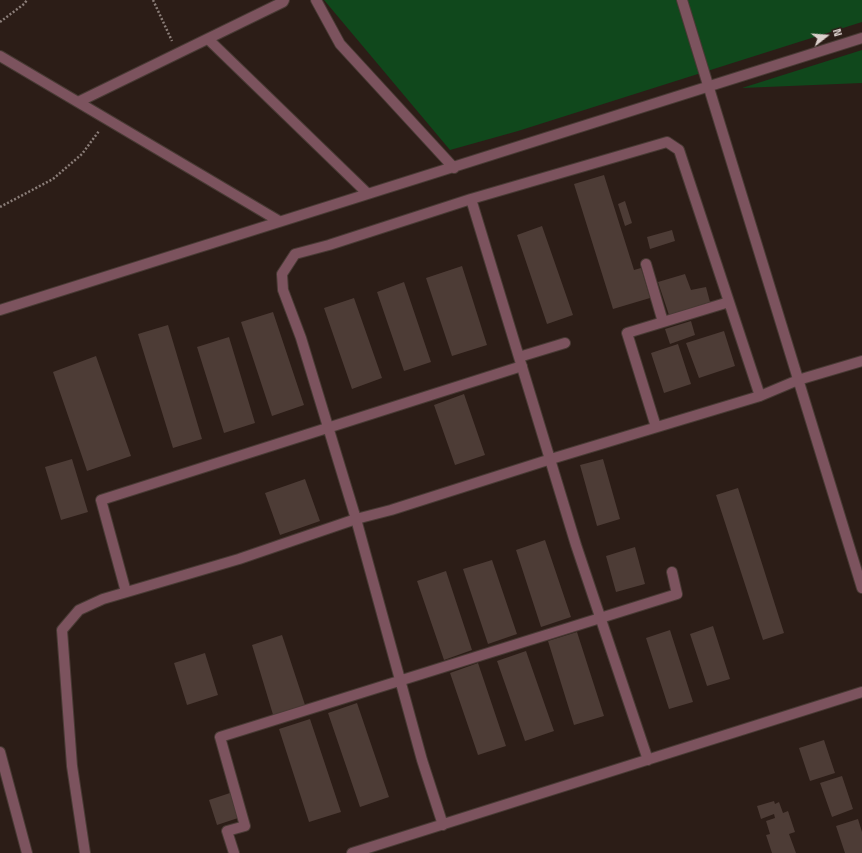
<!DOCTYPE html>
<html>
<head>
<meta charset="utf-8">
<style>
  body { margin:0 }
  #map { position:relative; width:862px; height:853px; overflow:hidden; background:#2c1d17; font-family:"Titillium Web",sans-serif }
  canvas { display:block }
  .north { position:absolute; left:806px; top:16px; width:40px; height:40px; -webkit-text-stroke:3px #2c1d17; paint-order:stroke; rotate:73deg; font-size:11px; font-weight:700; line-height:16px; text-align:center; color:#dcd1cd }
  .north::after { content:''; display:block; margin:auto; width:14px; height:18px; background:#dcd1cd; clip-path:polygon(50% 0,100% 100%,50% 72%,0 100%) }
</style>
</head>
<body>
<div id="map">
<canvas width="862" height="853"></canvas>
<div class="north">N</div>
</div>
<script>
const g = document.querySelector('canvas').getContext('2d');
g.lineJoin = 'round';
function paint(path, color) {
  g.fillStyle = color;
  g.fill(path, 'evenodd');
}
function trace(path, color, width, dash) {
  g.strokeStyle = color;
  g.lineWidth = width;
  g.lineCap = dash ? 'butt' : 'round';
  g.setLineDash(dash || []);
  g.stroke(path);
}
paint(new Path2D(`
  M324,0H862V22L518,131L450,150Z
  M862,50V83L742,88Z`), '#10481c');
paint(new Path2D(`
  M604,175L634,270L641,268L650,298L613,309L574,184Z
  M625,201L632,223L625,226L618,204Z
  M542,226L573,315L547,324L517,235Z
  M672,230L675,241L650,249L647,237Z
  M462,266L487,345L452,356L426,278Z
  M685,274L691,290L706,287L710,302L669,315L658,282Z
  M404,282L431,362L404,371L377,292Z
  M354,298L382,378L352,389L324,308Z
  M273,312L304,405L272,416L241,322Z
  M691,321L695,335L670,344L665,329Z
  M168,325L202,439L173,448L138,334Z
  M724,331L735,366L699,378L686,343Z
  M229,337L255,423L224,433L197,347Z
  M678,344L691,384L664,393L651,353Z
  M96,356L131,456L87,471L53,372Z
  M464,394L485,455L455,465L434,405Z
  M72,459L88,512L61,520L45,467Z
  M603,459L620,519L597,526L580,465Z
  M305,479L320,521L280,535L265,493Z
  M738,488L784,633L763,640L716,495Z
  M545,540L571,617L541,627L516,550Z
  M635,547L645,584L616,592L606,556Z
  M492,560L517,634L488,644L463,569Z
  M446,571L472,650L444,660L417,581Z
  M713,626L730,679L707,686L690,634Z
  M670,630L693,702L669,709L646,638Z
  M577,632L604,716L574,725L548,641Z
  M282,635L306,708L274,718L252,645Z
  M526,651L554,731L525,741L497,661Z
  M205,653L218,695L187,705L174,663Z
  M478,663L506,746L478,755L450,673Z
  M357,703L389,797L360,807L328,713Z
  M310,719L341,812L309,822L279,729Z
  M824,740L835,773L810,781L799,748Z
  M842,776L853,809L832,817L820,783Z
  M233,792L241,817L217,825L209,800Z
  M774,801L775,804L779,802L783,813L788,811L795,832L789,834L796,853H772L766,835L770,834L766,821L775,818L774,814L761,819L757,806Z
  M858,819L862,832V853H845L836,826Z`), '#4d3c36');
const minor = new Path2D(`
  M316,0L340,44L454,168
  M682,0L862,588
  M208,39L367,193
  M0,56L279,221
  M78,102L283,2L284,0
  M471,199L576,545L648,760
  M646,264L663,322
  M0,310L862,38
  M519,357L565,343
  M656,427L627,333L729,302
  M126,592L101,500L522,366
  M0,752L27,853
  M443,825L422,760L356,519L301,338L283,290L282,274L295,254L329,245L471,199L667,142L679,150L760,396
  M85,853L72,766L62,630L79,610L103,599L239,559L356,519L391,510L551,459L760,396L798,380L862,361
  M234,853L227,831L245,826L220,737L677,594L672,572
  M352,853L862,692`);
trace(minor, '#483a34', 12);
trace(new Path2D(`
  M153,0L172,41
  M0,22L24,4L27,0
  M0,207L53,179L82,154L99,131`), '#8a7d78', 2.5, [2, 2]);
trace(minor, '#7c535e', 10);
</script>
</body>
</html>
